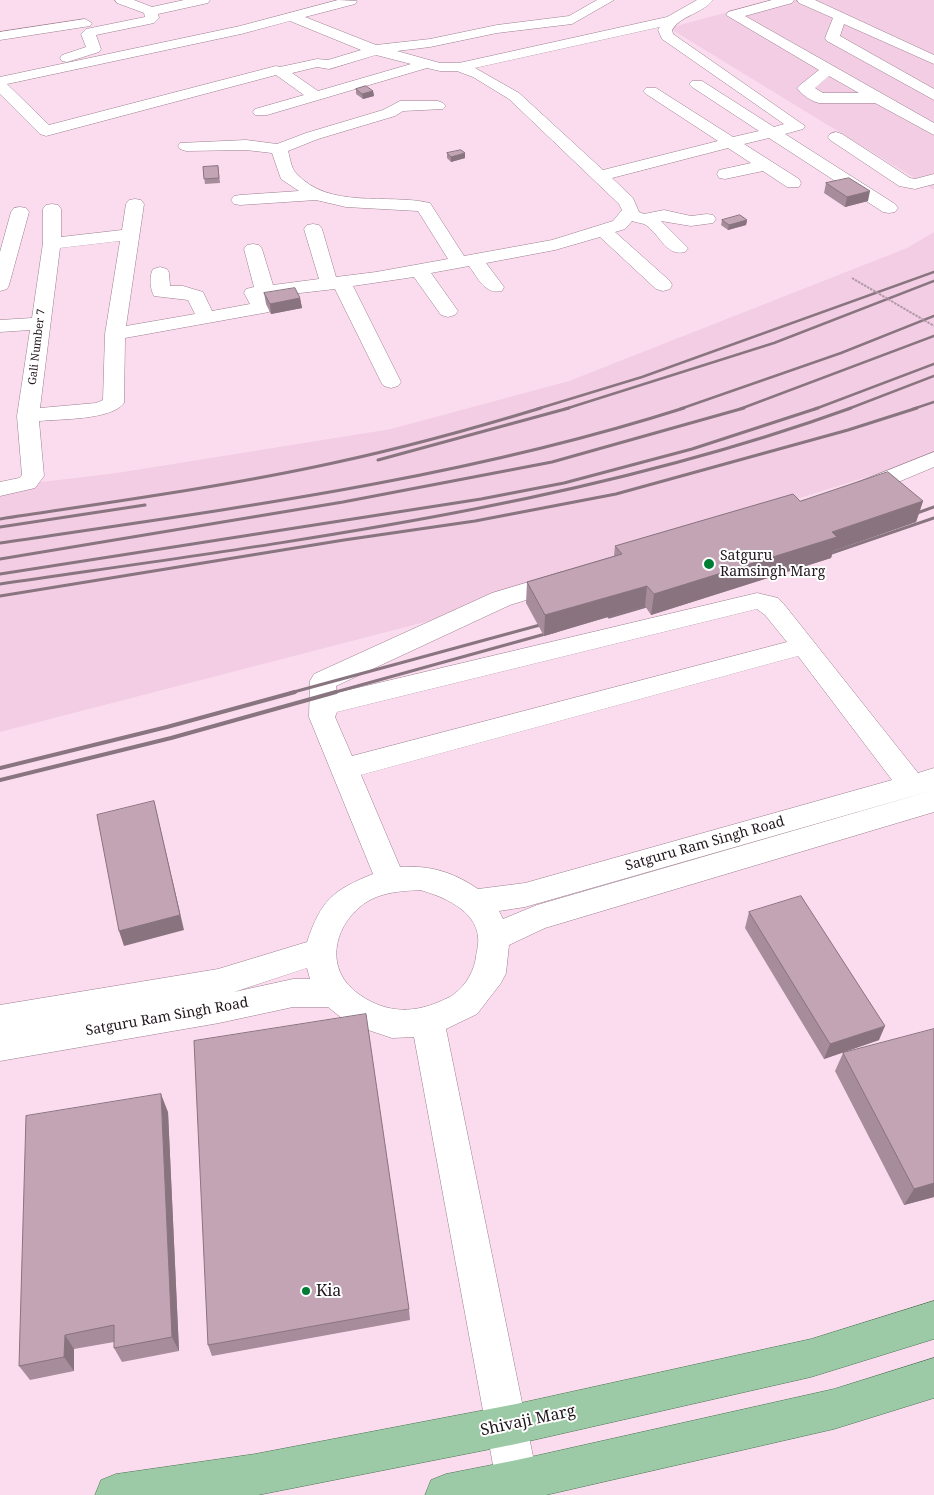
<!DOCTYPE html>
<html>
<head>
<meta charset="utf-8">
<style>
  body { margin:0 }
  canvas { display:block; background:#fbdcee }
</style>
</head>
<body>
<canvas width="934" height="1495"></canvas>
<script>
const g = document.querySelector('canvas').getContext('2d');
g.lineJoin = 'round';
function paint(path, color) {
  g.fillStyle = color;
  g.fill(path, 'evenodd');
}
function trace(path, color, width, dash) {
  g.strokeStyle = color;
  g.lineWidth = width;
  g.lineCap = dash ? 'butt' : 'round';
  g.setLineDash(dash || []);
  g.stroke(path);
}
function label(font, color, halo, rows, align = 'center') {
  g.font = font + ' "Noto Serif",serif';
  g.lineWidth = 4;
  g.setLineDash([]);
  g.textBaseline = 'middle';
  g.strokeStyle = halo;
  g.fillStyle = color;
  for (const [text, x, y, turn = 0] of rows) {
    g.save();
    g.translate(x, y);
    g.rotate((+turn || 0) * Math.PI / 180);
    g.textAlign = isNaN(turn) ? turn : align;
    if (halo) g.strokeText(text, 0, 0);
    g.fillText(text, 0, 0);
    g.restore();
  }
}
paint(new Path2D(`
  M772,0H934V190L669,28Z
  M934,232V456L726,521L518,598L0,732V487L117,473L391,429L569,381L907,248Z`), '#f3cde3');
const minor = new Path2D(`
  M115,0H134L152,7L184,0H210L208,3L158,14L159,18L154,23L96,35L101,49L99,52L67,62L62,61L60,58L62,55L86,47L81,34L86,29L145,17L144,13L117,3Z
  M338,0L357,1L355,4L305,17L376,45L430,39L497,25L569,16L597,0H614L572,24L497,33L430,47L397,51L440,63H459L667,17L697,0H713C702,14 681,15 672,30L673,34L805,126L803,129L785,134L895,204L898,208L895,212L889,213L883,212L769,138L744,144L799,179L801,183L799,187H787L763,171L725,179L719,178L717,174L719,170L751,163L728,148L612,178L633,198L639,212L644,214L664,210L691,216L707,214L713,215L716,219L713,223L691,226L661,221L688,248L685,252C665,257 659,232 644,224C640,223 635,222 632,221L625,229L615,232L670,281L672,285L670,289L663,291L656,289L600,237L555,250L486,263L504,287L502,291C485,295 478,278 469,266L431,273L458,311L455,315L448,317L441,315L414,277L353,286L401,382L398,386L391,388L384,386L381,382L335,289L265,297L272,308L269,312L125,338L124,403C112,420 60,419 39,421L44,476L35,488L0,496V482L19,478L22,475L17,416L30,330L0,332V320L32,318L43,243V209L46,205L52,204L58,205L61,209V237L122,230L126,204L129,200L135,199L141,200L144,204L126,326L195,314L188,300L154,296C150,289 149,276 153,269L160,267L167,269L169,273L170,286H183L203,292L212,311L250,304L244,293L246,289L254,287L244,249L247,245L253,244L259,245L262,249L273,285L319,279L304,229L307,225L313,224L319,225L322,229L336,277L376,272L448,259L418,211L346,207L316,200L240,205L234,204L231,200L234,196L240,195L299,191L281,179L272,153L246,150L186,151L180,149L178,146L180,143L246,140L277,144L306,133L383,110L400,101H438L443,103L446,106L443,109L403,111L395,116L318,139L288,151C290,157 291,168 296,173C329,210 387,193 430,203L464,256L552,240L613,221L622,210L619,204L509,99L473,77L457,71H440L427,68L267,115H255L253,112L255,109L304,95L276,75L46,136L40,134L0,94V77L240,26ZM290,21L361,50L328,60L317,59L280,67L276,66L49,125L7,84L241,34ZM660,27L658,30L662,39L784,124L774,127L702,81H692L689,84L692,87L759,131L733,137L656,88H646L643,91L646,94L718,141L603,170L519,93L475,68ZM376,55L411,64L318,91L292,73L317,67L329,69ZM120,241L105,334L103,400L96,403L40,408L60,248Z
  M772,0H794L792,3L745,16L934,123V135L875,103H819C811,101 802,95 797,88L800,85L819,70L726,15L728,12ZM829,76L859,93H823L815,88Z
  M797,0H815L934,55V64L844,24L840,36L934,89V100L827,41L825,38L833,18L799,3Z
  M85,19L92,23L90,26L0,40V32Z
  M836,132L842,134L910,178L915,179L934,174V184L915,189L899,186L830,140L828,137L830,134Z
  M20,207L26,208L29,212L9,285L7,289L0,291V252L11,212L14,208Z
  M934,452V467L867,495L859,497L851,495L848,490L851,485Z
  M562,572L571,574L574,580L571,586L510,605L336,686V693L757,593L778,598L783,603L918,773L934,768V790L525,907L499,911L503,919L537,905L934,790V812L545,928L509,945L506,973L501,983L477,1014L446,1029L538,1481L532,1495H502L496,1481L414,1037L392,1038L359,1027L348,1023L328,1007H293L219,1023L0,1061V1005L218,969L307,942C321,900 333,890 373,874L309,717L310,681L314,674L492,593ZM757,609L765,615L787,642L352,756L335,717L337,712ZM798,656L892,780L525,883L478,889C453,872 430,865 400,867L361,775ZM420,890C442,896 476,910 478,937C479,943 477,950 476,956C475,969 466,986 454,994C451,997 445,999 441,1001C410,1015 382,1012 356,992C324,967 334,925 365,903C381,892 402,891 420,890ZM307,968L310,979H293L234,992Z`);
const major = new Path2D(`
  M934,1301V1339L811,1377L516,1444L258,1495H95L101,1480L116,1474L255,1454L516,1404L811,1339Z
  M934,1358V1398L834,1429L546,1495H425L431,1480L446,1474L517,1460L834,1389Z`);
trace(minor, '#9b7f8f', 1);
trace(major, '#46744f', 1);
paint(minor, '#fff');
paint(major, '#9ccaa6');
trace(new Path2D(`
  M537,409L642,377L934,272
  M565,409L774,343L934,281
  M680,409L841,353L934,316
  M740,409L934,336
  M815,409L934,364
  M848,409L934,376
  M913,409L934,402`), '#897580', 2.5);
trace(new Path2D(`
  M378,460L569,408
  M906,517L934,507
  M0,519C111,502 223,487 333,463C403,448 472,429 541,408
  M0,527L145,505
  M0,543C230,509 462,479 684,408
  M820,557L934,518
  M0,559L343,502L552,462L744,408
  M0,574L481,499L564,483L692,449L818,408
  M0,584C287,542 578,507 851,408
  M0,596L344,540L475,521L616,494L848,430L917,408
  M609,617L657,603
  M290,693L551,622
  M332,693L556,631`), '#897580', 3);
trace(new Path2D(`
  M0,768L167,727L295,692
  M0,780L171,738L336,692`), '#897580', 4);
trace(new Path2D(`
  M852,278L934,326`), '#b199a7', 2, [2.5, 1]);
paint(new Path2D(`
  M356,89L373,91L374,96L363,99L356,94Z
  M447,153L465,158L451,162L447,158Z
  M218,166L220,183L205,184L203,167Z
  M826,183L868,201L845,207L824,193Z
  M722,220H747L746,225L728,230L721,225Z
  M264,293L300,298L302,308L271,314L266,304Z
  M923,501L916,522L833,551L831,558L651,615L645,606L544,636L526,603L527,582L614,556L615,546Z
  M749,912L879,1040L824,1059L745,928Z
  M843,1053L934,1197L904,1205L835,1071Z
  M168,1112L179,1351L122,1362L114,1348V1342L74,1349V1371L30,1380L19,1366Z
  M409,1309L410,1320L212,1356L208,1345Z`), '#a78d9c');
paint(new Path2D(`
  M373,91L374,96L363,99L362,94Z
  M465,153V158L451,162V157Z
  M870,191L868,201L845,207L847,197Z
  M747,220L746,225L728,230L729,225Z
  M300,298L302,308L271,314L270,304Z
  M923,501L916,522L833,551L831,558L651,615L654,594Z
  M647,586L645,606L544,636L545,615Z
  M154,801L184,930L124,946L119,931Z
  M885,1026L879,1040L824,1059L830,1044Z
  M161,1094L168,1112L179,1351L172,1337Z
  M934,1183V1197L904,1205L914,1189Z
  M65,1335L74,1349V1371L64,1357Z`), '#88737f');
const building = new Path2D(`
  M366,86L373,91L362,94L356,89Z
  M461,150L465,153L451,157L447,153Z
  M218,166L219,178L204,179L203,167Z
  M849,178L870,191L847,197L826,183Z
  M740,215L747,220L729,225L722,220Z
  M295,288L300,298L270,304L264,293Z
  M888,472L923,501L832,532L837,537L654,594L647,586L545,615L527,582L622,554L615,546L793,494L800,501Z
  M154,801L180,915L119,931L97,815Z
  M801,896L885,1026L830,1044L749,912Z
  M366,1014L409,1309L208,1345L194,1041Z
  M934,1029V1183L914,1189L843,1053Z
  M161,1094L172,1337L114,1348V1325L65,1335L64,1357L19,1366L26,1116Z`);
paint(building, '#c2a4b5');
trace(building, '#88737f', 1);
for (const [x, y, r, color] of [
  [709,564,6,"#007d35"],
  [306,1291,5,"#007d35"]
]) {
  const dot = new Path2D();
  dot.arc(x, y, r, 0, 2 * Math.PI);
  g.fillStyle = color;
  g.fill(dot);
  trace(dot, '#fff', 2);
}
label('11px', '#20161c', '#fff', [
  ["Gali Number 7",37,347,-83]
]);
label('14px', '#20161c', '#fff', [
  ["Satguru",720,556],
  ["Ramsingh Marg",720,572]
], 'left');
label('14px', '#20161c', '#fff', [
  ["Satguru Ram Singh Road",705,844,-16],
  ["Satguru Ram Singh Road",167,1017,-10]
]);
label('16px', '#20161c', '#fff', [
  ["Kia",316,1291]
], 'left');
label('16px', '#20161c', '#fff', [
  ["Shivaji Marg",528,1421,-12]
]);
</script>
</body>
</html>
